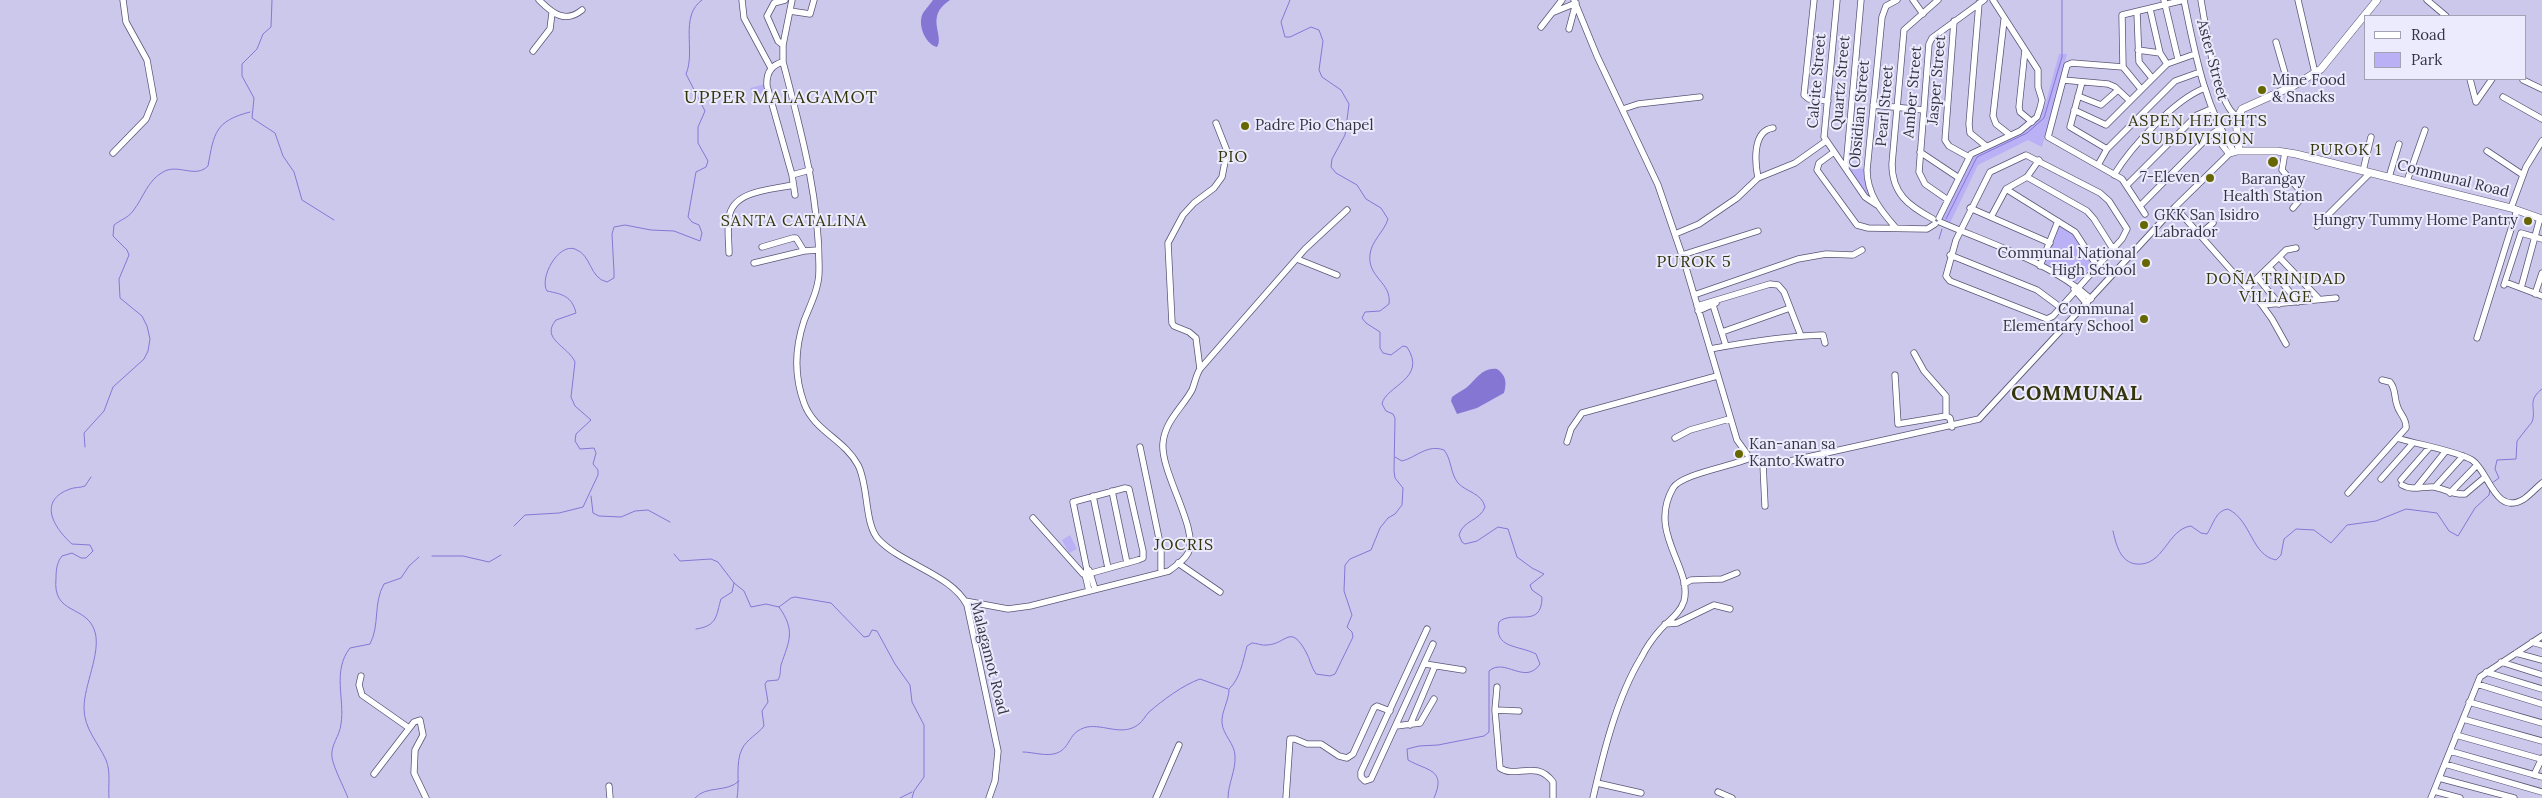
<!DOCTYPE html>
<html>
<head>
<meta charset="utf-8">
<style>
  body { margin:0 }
  #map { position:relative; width:2542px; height:798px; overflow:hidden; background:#cbc8ec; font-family:Lora,serif }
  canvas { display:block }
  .legend { position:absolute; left:2364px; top:15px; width:162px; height:65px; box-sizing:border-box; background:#ecebfe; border:1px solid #a3a1b3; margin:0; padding:6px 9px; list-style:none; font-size:15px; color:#353342 }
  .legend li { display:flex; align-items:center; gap:10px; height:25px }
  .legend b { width:25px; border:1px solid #a3a1b3 }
</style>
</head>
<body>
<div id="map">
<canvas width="2542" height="798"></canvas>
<ul class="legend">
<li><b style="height:6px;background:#fff"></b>Road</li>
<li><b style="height:14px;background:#b9b0f6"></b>Park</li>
</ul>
</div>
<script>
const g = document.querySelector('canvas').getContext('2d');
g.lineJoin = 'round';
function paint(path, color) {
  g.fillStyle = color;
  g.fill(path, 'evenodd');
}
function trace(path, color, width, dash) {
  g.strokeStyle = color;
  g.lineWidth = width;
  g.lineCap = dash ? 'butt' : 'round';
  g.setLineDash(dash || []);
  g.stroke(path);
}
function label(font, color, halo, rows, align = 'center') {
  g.font = font + ' Lora,serif';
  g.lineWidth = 4;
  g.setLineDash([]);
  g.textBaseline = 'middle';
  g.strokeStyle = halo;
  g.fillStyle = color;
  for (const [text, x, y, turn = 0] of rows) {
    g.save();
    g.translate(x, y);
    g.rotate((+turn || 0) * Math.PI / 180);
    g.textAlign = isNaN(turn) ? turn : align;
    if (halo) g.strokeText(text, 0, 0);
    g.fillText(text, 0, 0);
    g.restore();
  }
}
paint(new Path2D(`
  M2059,54H2067L2042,147L2028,140L1978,165L1950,223L1942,219L1973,156L2039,117L2046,102Z
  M765,84L767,92L752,96L750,88Z
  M1848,168L1866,169L1871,198L1869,199Z
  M2060,224L2072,232L2094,264L2076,282L2056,270L2042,265Z
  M1070,535L1077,549L1069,553L1062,540Z`), '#b9b0f6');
paint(new Path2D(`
  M933,0H950C924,17 945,35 937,47C925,44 917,24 923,13C926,9 930,4 933,0Z
  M1497,369C1506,375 1507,383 1504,393L1477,408L1457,414L1451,401L1452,397C1456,394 1461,391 1466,388C1476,380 1482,367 1497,369Z`), '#8676d4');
trace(new Path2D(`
  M272,0L271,27L263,34L257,49L242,64V76L254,98L252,118L275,133L283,156L294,172L302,200L334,220
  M1946,219L1977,157L2027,133L2044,118L2062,57V0
  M1939,239L1942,229
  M85,447L84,433L104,411L113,387L144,359L148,351L150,339L147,326L142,316L120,298L119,279L129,255L127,250L113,236L114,225C120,220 128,218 133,211C144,197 147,181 163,172C178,163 195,179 208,166C214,133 215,121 250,112
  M1395,457L1402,461C1417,457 1427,444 1444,450C1452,460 1450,473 1458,483C1466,492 1482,493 1485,507C1480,521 1463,520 1459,535L1462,542L1465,544L1477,541L1498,527L1508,529L1517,557L1532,568L1544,574L1530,585L1532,590L1542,597C1542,630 1513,609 1499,622C1493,649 1519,645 1536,654L1540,664C1525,686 1505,657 1489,671V732L1484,736L1438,745L1419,746L1407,749L1408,760C1427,771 1447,769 1434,798
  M91,477L85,486C80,488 75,487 70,489C37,501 54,528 72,544L90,545L93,551L86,558H81L72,553L62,556C57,562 56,570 56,578C52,616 87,604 95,632C101,653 84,685 84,708C84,729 98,742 106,760C111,772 108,785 109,798
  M2492,483L2499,478L2495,469L2497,460L2516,459L2517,441L2532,422C2537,408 2526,401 2542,389
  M591,496L593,513L599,516L621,517L635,511L648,510L670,522
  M514,526L525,515L559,513L583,507L598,475V470L593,464L596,453L594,448L580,449L575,441L576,434L591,420L575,406L571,397L575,362C568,346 540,339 556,320L576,313C572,296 562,294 547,291C539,278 558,243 575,249C592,255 589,278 607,282L614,278V272L612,234L614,227L625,225L651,230L674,231L700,241L702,233L699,225L692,222L688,217L696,172L706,167L708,161L698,143V127L705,111L686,74C696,51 679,16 702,0
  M2113,531C2116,544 2120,562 2136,564C2164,567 2167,529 2191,526L2201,533L2207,534C2213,525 2216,510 2228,509C2252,521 2251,555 2276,560L2281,555L2284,539L2296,529L2314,530L2331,543L2347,525L2376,521L2406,509L2437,513L2449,531L2458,536L2475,508L2489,495L2490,489
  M674,554L680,561L711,559L718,562L734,583L744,591L751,607L766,604L779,607C796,631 789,641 781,665C780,670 781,675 778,680L767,681L765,684L768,702L762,711L764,726C758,734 747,739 742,749C735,763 740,783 737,798
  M432,556H463L489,562L501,555
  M779,607L791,598L795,597L831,603L864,637L869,636L872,630L877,631L895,664L910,685L912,702L924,725V777L914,791L912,798
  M696,629C718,626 716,615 721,599L732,592L734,583
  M1023,752C1033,752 1047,757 1057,753C1072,747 1067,732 1087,727C1104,724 1123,737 1139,724C1143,721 1145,716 1149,712C1163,700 1183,685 1200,679L1228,689
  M348,798C343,785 335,771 332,758C330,745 340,736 341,724C345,699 332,671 350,648L370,644C380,625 373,603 384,584L401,578L409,566L419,557
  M695,798C706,785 727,793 739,781
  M900,798L912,792
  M1228,798C1228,784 1236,770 1235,756C1235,744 1223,735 1222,723C1221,712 1229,701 1229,689C1240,679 1243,661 1247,646L1252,643C1257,643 1262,646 1267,645C1287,644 1290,623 1306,652C1310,659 1311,667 1316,674L1330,676L1335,674L1353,637L1352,632L1347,627L1352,615L1344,591L1345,565L1350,559L1371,550L1380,528L1388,518L1395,514L1402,505L1403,488L1395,478L1394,471L1395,418L1393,414L1386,411L1382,404C1385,386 1428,379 1407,347L1403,346L1391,355L1383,353L1380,348V332L1366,323L1362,318L1365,312L1380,311L1389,304C1392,282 1367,278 1370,254C1372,240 1384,232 1388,219L1381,208L1366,199L1357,185L1336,173L1331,167L1332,159L1345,135L1349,104L1341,90L1322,77L1319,70L1323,41L1319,30L1311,27L1290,37H1285L1281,22L1290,0`), '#8676d4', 1);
const minor = new Path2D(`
  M539,0C552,13 565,24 582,10
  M742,0L744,18L771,68
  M792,0L783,45V62C801,131 820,199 819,271C819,289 810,305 804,321C795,348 794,376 804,403C814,431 844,439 858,465C869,486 864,525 879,540C902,564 952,575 967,605L998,751L995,781L989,798
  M1574,0L1597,56L1658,185L1684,261L1737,440L1750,458L1763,464L1781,463L1979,419L2175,207L2229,154L2239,151
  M1814,0L1804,95L1809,99L1828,101
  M1837,0L1824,137L1865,197L1877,205
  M1913,0L1923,14
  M2164,0L2178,59
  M2184,0C2195,53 2204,105 2234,152
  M2201,0C2205,23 2217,107 2237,116
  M2298,0L2315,73
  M2427,0L2446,16
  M1979,3L1969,124L1970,133L1986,146
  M2150,9L2160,53L2167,64
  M790,11L810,14L814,0
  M1554,12L1576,3
  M2137,12L2139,62L2152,78
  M2004,20L1993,116L1996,124L2010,135
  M1954,21L1945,140L1949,146L1969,157
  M1541,27L1562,0
  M1569,29L1576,3
  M2276,42L2289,87
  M783,45L778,41L767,16L774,3L785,0
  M2025,50L2019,107L2020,112L2032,122
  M2138,50L2160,53
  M533,51L550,29L552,13
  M783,62C771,65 766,73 767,86L792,175L810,170
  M2123,67L2072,63L2067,65L2048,137L2122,179L2145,214
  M2470,79L2476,102L2492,79
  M2063,80L2108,84L2115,87L2130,101
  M2523,80L2542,89
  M2082,82L2070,127L2107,149
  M2141,89L2123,67L2122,15L2184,0
  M2078,96L2101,105L2118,90
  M2503,97L2542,119
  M1873,105L1924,110
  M1623,109L1638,104L1700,97
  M2074,110L2106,125L2167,64L2195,54
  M2213,133L2229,154
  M2487,151L2523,175
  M1834,152L1819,163L1817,170L1857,225L1868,228L1927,229L1935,224
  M1920,152L1959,178
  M2285,152L2282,170L2304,195L2293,208
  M113,153L146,119L154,99L147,60L126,22L123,0
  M2026,155L2100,193L2109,201L2127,229L2122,239L2053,316L2047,319L1950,281L1946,276L1956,240L1990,172Z
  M2098,165L2107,149L2175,81L2200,72
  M1846,168L1861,0
  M2363,171L2371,137
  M792,175L795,195
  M2114,175C2131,147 2175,99 2205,88
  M2027,177L2087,211L2094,219L2113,249
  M2389,177L2399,144
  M1758,178C1755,163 1752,131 1773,128
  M2407,181L2425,130
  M2127,185L2197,115L2211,109
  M2006,189L2075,232L2097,266
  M1948,200L1925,184L1919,172L1929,44L1932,38L1984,0
  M2140,206L2209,136L2219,129
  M2175,207L2262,305L2336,298
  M1970,208L2050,243
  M2511,208L2526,167L2542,141
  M1991,217L2006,189L2027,177L2039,160
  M1939,218L1971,154L2020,131L2037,117L2040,108L2042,100L2038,87V70L1993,0
  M1933,219C1909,206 1892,194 1892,164L1904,30L1938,0
  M1940,222C1991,244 2050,262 2091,299
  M2317,226L2370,173
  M1896,228C1881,211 1867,194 1867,170L1882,17L1886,6L1897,0
  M1675,234L1699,224L1737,198L1758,178L1795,163L1826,141
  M2200,234L2213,223
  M762,247L793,238H796L804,251L818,250
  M729,253C729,242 727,229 729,218C732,190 772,190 793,185
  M1682,255L1758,231
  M1950,255L2037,290L2060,307
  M2279,257L2286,250L2296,248
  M1297,259L1337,275
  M754,263L804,251
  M2040,266L2058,221
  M2269,267L2298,302
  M2258,278L2279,304
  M2505,282L2542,296
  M2504,285L2521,233L2542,239
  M2247,288L2279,257L2318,298
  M2521,288L2540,218
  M2074,289L2087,304
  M2535,294L2542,273
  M1694,295L1798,259L1826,254L1853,255L1862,250
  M1712,302L1726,346
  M2262,305L2272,319L2286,344
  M1697,306L1770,284L1778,285L1784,292L1801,336
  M1698,311L1716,303
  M1722,332L1790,308
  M2477,338L2517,210
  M1710,349C1748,342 1785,336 1823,335L1825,343
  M1914,353L1924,371L1946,396V416L1950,418L1952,427
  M1200,369L1196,338L1189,332L1174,326L1172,323L1168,243L1183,215L1194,203L1214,188L1222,177L1227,151L1216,123
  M1895,375L1898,424L1946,416
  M1675,438L1690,430L1729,419
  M2397,438C2416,444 2457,451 2472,460C2489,471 2495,517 2524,499C2531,494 2536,488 2542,483
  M1567,442L1571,429L1582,413L1717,376
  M1140,447L1161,548V573
  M1763,464L1765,506
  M2381,479L2413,443
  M2401,480L2429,448
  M2402,485C2412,491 2423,486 2434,487C2445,489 2453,495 2465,494L2484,478
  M2435,487L2463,456
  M2416,488L2445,452
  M1112,491L1127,563
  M2348,493L2406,428C2407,418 2399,414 2397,405C2394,397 2396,389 2390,382L2382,380
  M2450,493L2477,465
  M1093,496L1108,568
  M1033,518L1083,574C1085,574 1086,574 1088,574L1138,560L1143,558V551L1129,489L1125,488L1073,502L1087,570L1085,574L1089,591
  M1178,563L1220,592
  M1089,570L1095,589
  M1684,584L1691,580L1722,579L1737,573
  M965,601L1008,609L1030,606L1169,571C1175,566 1184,561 1188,553C1200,531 1160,472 1163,443C1165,421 1182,408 1192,390C1195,383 1196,375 1200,369L1305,249L1347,210
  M1665,624L1677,623L1714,605L1730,609
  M1427,629L1361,772V777L1365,781L1371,779L1433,644
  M2532,642L2542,645
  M2516,653L2542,660
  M2501,662L2542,675
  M1425,664L1463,670
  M2486,672L2542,689
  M361,676L359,685L362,695L409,728
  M2477,684L2542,704
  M1497,687L1495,710L1500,768C1516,779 1536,759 1553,782V798
  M2469,702L2542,723
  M1495,710L1519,711
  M2463,719L2542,741
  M1410,725L1435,666
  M1396,726L1420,723L1434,699
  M2456,735L2541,759
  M2450,751L2542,777
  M2445,764L2542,792
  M374,774L414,722L420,720L423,735L415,750L414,773L426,798
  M2534,775L2542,758
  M2439,778L2514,798
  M1597,783L1641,793
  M609,786L610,798
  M2434,791L2460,798
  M1718,792L1732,798
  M1156,798L1179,745
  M1286,798L1290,739H1295L1307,744H1321L1339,756L1347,758L1353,754L1374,708L1377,706L1390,711
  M1593,798C1603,754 1617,697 1641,658C1646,648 1652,639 1660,630C1668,621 1680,614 1684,601C1693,568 1647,533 1673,488C1681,474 1733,466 1750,458
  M2431,798L2480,677L2542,636`);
const major = new Path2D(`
  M2377,0L2321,69L2295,85L2242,109L2236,120L2239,151H2277L2296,154L2511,208L2542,219`);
trace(minor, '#5a5676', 7);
trace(major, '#5a5676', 8);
trace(minor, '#fff', 5.5);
trace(major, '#fff', 7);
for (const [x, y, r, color] of [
  [2262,90,5,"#676701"],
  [1245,126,5,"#676701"],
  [2273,162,6,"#676701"],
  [2210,178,5,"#676701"],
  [2528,221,5,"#676701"],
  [2144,225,5,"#676701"],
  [2146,263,5,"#676701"],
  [2144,319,5,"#676701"],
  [1739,454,5,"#676701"]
]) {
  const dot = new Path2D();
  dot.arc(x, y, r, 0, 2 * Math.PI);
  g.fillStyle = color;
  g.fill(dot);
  trace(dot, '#ecebfe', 2);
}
label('15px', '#353342', '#ecebfe', [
  ["Aster Street",2212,60,75],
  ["Jasper Street",1937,80,-85],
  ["Calcite Street",1817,81,-85],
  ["Quartz Street",1841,83,-85],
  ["Amber Street",1913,92,-85],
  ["Pearl Street",1885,106,-85],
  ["Obsidian Street",1860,114,-85],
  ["Communal Road",2453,179,14],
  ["Malagamot Road",989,658,76]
]);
label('15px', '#353342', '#ecebfe', [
  ["Mine Food",2272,81],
  ["& Snacks",2272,98],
  ["Padre Pio Chapel",1255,126],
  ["7-Eleven",2200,178,"right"],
  ["Barangay",2273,180,"center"],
  ["Health Station",2273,197,"center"],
  ["GKK San Isidro",2154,216],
  ["Labrador",2154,233],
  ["Hungry Tummy Home Pantry",2518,221,"right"],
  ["Communal National",2136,254,"right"],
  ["High School",2136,271,"right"],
  ["Communal",2134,310,"right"],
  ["Elementary School",2134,327,"right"],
  ["Kan-anan sa",1749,445],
  ["Kanto Kwatro",1749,462]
], 'left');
g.letterSpacing = '1px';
label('16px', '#35350b', '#ecebfe', [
  ["ASPEN HEIGHTS",2198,121],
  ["SUBDIVISION",2198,139],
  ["PUROK 1",2346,150],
  ["PIO",1233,157],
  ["SANTA CATALINA",794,221],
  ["PUROK 5",1694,262],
  ["DOÑA TRINIDAD",2276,279],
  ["VILLAGE",2276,297],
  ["JOCRIS",1184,545]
]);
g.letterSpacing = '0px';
g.letterSpacing = '1px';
label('18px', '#35350b', '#ecebfe', [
  ["UPPER MALAGAMOT",781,98]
]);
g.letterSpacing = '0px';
g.letterSpacing = '1px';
label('bold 20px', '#35350b', '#ecebfe', [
  ["COMMUNAL",2077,394]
]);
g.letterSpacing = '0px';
</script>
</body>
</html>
